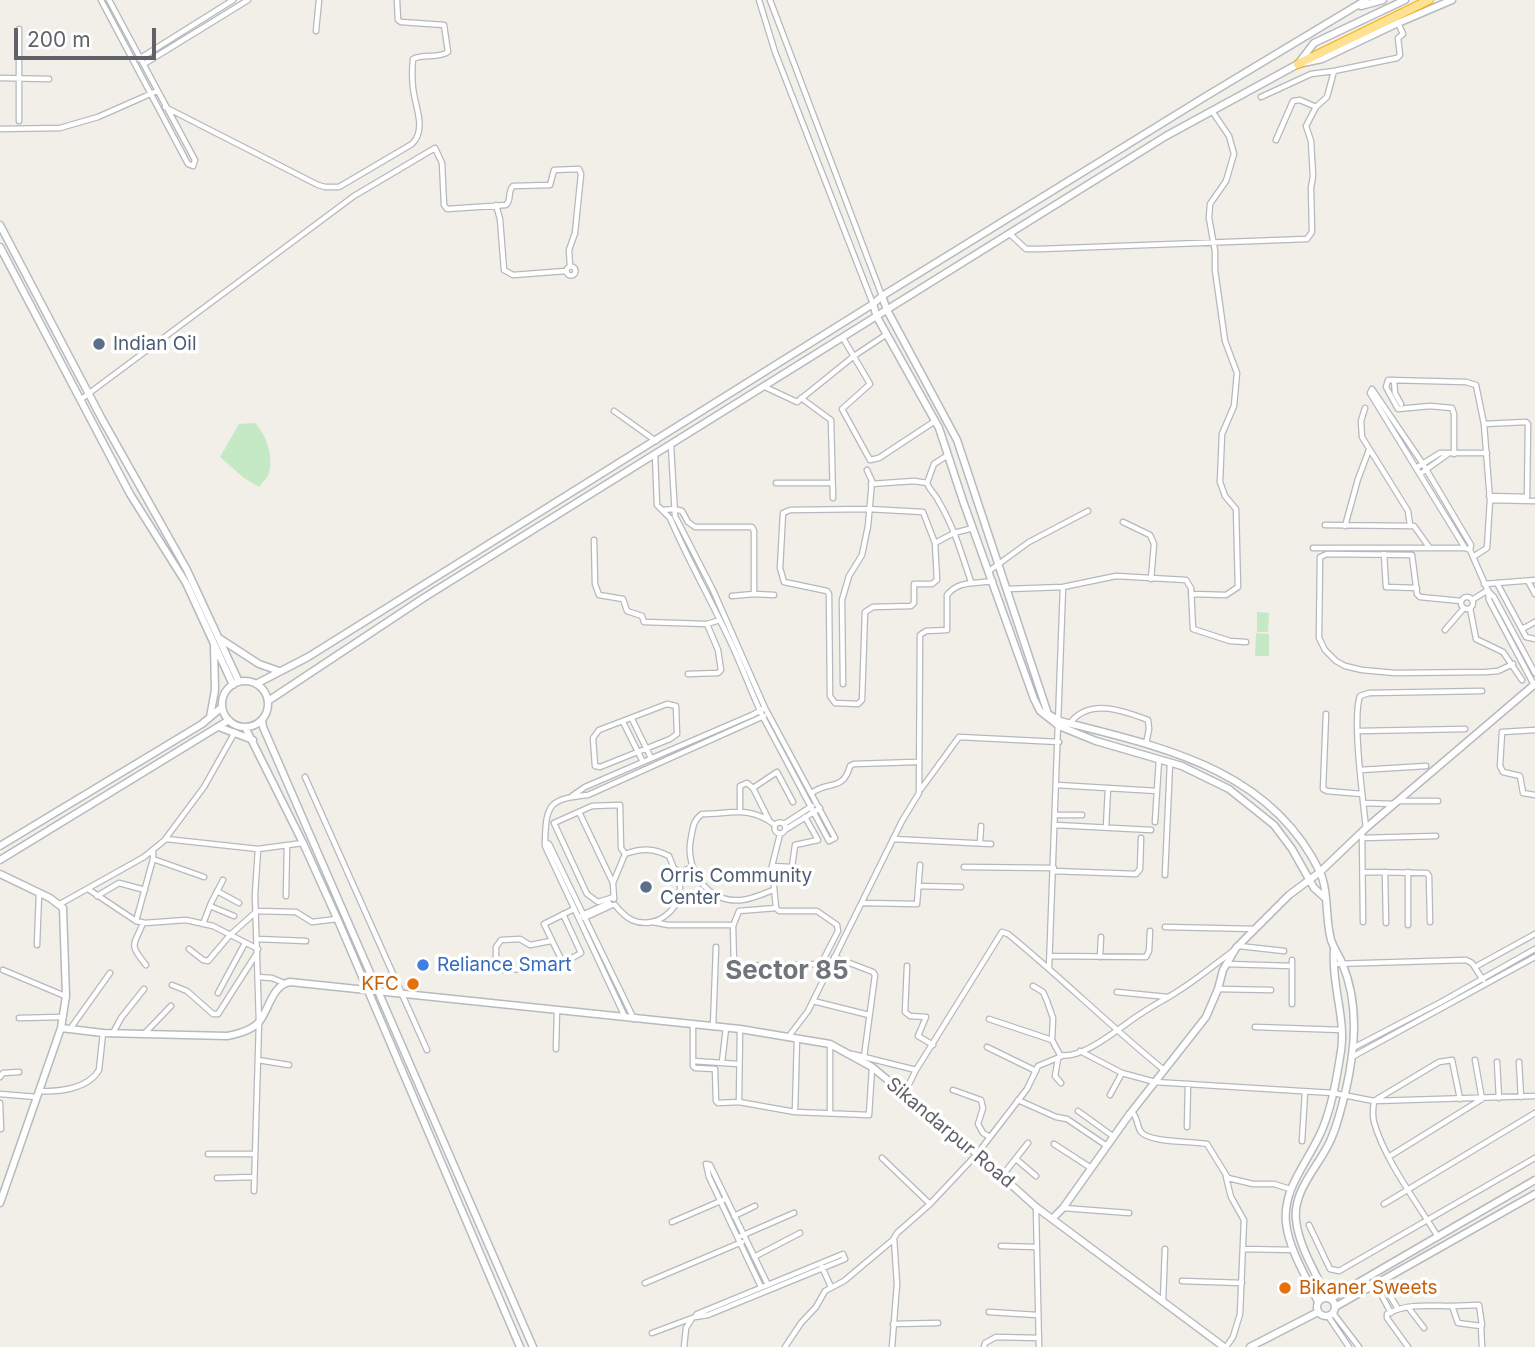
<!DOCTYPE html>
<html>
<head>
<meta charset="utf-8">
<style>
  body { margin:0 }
  #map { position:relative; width:1535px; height:1347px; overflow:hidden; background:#f1efe8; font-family:Inter,sans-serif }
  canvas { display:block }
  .scale { position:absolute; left:14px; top:28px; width:142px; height:32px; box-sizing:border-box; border:4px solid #5f6368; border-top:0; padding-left:9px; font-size:21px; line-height:24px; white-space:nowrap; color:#5f6368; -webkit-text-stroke:5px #fff; paint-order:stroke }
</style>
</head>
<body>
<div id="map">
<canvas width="1535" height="1347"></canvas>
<div class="scale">200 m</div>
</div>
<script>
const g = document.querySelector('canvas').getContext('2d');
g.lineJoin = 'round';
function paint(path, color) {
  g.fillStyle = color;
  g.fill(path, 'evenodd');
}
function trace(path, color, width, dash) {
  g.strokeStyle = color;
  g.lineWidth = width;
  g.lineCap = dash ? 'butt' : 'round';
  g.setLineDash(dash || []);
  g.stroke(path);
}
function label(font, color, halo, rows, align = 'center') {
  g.font = font + ' Inter,sans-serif';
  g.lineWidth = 7;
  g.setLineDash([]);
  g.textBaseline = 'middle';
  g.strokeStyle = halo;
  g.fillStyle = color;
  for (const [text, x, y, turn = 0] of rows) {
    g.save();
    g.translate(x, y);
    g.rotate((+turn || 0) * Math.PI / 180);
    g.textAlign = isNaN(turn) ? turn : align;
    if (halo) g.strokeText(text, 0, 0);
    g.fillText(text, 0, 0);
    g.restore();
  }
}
paint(new Path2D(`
  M255,423C266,434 274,457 269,473C268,477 262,483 259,487L244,478L220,457L239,424Z
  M1257,612L1269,613L1268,632H1257Z
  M1256,633L1269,634V656H1255Z`), '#c5e8c5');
const street = new Path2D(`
  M101,0L188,164L193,166
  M109,0L195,160L193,166
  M759,0L775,52L873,304
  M770,0L882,296
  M19,29V121
  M316,31L319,0
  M139,59L233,0
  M144,64L248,0
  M0,78L49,79
  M1261,97L1311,74L1334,71
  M165,107L318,185L325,187H339L412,144C427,129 415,107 413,88C412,79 412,69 413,59C423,53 438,59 448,52L444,25L401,22L398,20L397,0
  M0,129L60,128L98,117L157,91
  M1276,140L1293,101L1300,100L1316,107
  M496,205L500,219L504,270L513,275L566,271
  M1011,235L1026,249H1040L1307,239L1312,232L1311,188L1313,176L1311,141L1306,126L1316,107L1327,97L1334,71L1397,58L1400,55L1398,38L1403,34L1398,23
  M566.5 271a4.5 4.5 0 1 1 9 0a4.5 4.5 0 1 1-9 0Z
  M843,338L870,384L842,409L870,460L879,458L935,421
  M1394,380L1395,393L1401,404
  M765,387L797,402L854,356L887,334
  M801,398L831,420L833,498
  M80,400L354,196L435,148L442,163L444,205L447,209L506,205C512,200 507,192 513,186L550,185L554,170L579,169L581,174L575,233L569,250L570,266
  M1365,408L1361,421L1362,437L1408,511L1410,525
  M614,411L656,441
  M1484,424L1526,422L1528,424L1527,497L1489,496
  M671,446L675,516L713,590L765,708
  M1454,454V414L1452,408L1430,406L1398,409L1386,387L1388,380L1466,382L1476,385L1484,424L1490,500
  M1416,468L1440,453H1487
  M1420,474L1448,454
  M776,483H832
  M927,483L934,464L948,455
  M871,484L914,481L927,483C930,491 936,495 939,502C954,527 962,555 971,582
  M868,509L923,512L935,543L937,580L932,584H914V603L911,606L873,607L865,612L862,700L858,704L835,703L830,696L829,594L827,591L784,582L780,568L783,513L790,510Z
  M663,510L674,509L682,511L688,522L695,527H752L754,531V594L774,595
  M1123,522L1150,535L1154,544L1151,579
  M1325,525L1414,526L1429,547
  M1345,526L1358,479L1369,450
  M594,540L595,584L599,595L623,599L627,611L642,616L644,622L707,624L720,620
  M935,543L954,533L973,528
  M1313,548H1465
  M1470,550L1465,548L1370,393L1372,389L1423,464L1471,545L1470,550L1488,591
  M1384,554L1386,587L1417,588
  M1473,557L1487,548L1490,500L1535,501
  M989,571L1029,542L1088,511
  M1528,581L1535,594
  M1497,583L1526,637L1535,639
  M1484,584L1535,580
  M1008,589L1063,587
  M1191,594L1226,595L1238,587L1236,509L1225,496L1220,482L1222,434L1234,406L1237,373L1225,341L1215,270V251L1209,218L1210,204L1226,181L1234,154L1229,136L1212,111
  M732,596L754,594
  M1461 603a6 6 0 1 1 12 0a6 6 0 1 1-12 0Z
  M1472,600L1488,590
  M1461,601L1420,597L1417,594L1412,555L1327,554L1320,557L1319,638L1325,650L1336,661L1345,666L1362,670L1395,673L1486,672L1498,671L1513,664
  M1470,608L1476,639L1503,652L1522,680
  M1522,629L1535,622
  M1445,630L1464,608
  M688,674L718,673L721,670L718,650L707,624
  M843,684L842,600L849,576L862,555L868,526L872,481L867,470
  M1534,685L1489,600L1488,591L1494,597L1535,673
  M667,704L676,706L677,734L670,739L600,767L595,766L593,738L599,730Z
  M1326,714L1323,789L1327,791L1362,794
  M632,719L651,758
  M623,722L643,762
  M1070,723C1089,698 1122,710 1148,720L1149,729L1146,744
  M1535,730L1502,732L1500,766L1503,772L1520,776L1523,793L1535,795
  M1359,731L1465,729
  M1360,770L1426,766
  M305,777L427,1050
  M1057,785L1157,791
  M753,788L777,772L793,802
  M921,789L959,737L1059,742
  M812,793C829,780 843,792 850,766L854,764L916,762
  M572,796L585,787L752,715L765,708L835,838L829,841L763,717C751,692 742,666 730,641C711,600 688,560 670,518L657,505L655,455
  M1398,801H1438
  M1363,803L1394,804
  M740,810V786L747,783L753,788L769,820
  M579,812L613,883
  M1056,815H1082
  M1155,822L1159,759
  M774.5 828a5.5 5.5 0 1 1 11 0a5.5 5.5 0 1 1-11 0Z
  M784,824L812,806
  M1055,825L1151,830
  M1106,827L1108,788
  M1366,828C1363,800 1352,718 1360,696L1369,693L1482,691
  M785,830L820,808
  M1362,832L1363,922
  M166,838L204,787L235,732
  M1362,838L1436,836
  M893,839L991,844
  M545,842C546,804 549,799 588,795L764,716
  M980,843L981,826
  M153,859L204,877
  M772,866L792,867L795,845L818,840L805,817
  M964,867L1054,868
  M677,870L680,874L676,877L673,874Z
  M1053,871L1136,874L1140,869L1141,838
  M680,872L693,867
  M1364,872L1427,873L1429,876L1430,922
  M1385,872L1386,923
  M1165,875L1170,763
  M919,886L961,887
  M88,889L136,921L145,923L186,920L213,926L258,949
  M773,890C763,894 752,899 742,900C707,904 684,868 691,838C693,828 693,820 702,814C731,814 749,805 775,825
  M217,891L239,903
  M97,896L119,883L145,890
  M286,896L287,846
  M614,897L598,902L587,894L554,823L592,806L620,805L621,848L625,854C642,848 653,848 669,856L675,871
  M614,899L613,883L625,854
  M863,903L917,904L920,865
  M60,904L144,857L166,839L258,849L303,843
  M615,905C620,911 625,917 632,920C659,932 688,903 678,877
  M210,906L234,916
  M582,915L609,903
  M584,918L612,905
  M136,921L153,859V851
  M653,922L668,925H733L734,966L821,964L838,931L837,925L817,911H779L776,908L772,866L780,834
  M143,923C134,946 128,943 146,965
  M203,924L211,903L223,880
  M1408,925V872
  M733,926L739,911L776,908
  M1165,927L1255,929
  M257,939L306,941
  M551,941L530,945L520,939L501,940L496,947V962L503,970L560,967L563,963L544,924L574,909
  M37,945L39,893
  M1239,946L1284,951
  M189,949L203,960L208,961L230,935L257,911L296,912L312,922L337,919
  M1050,956L1146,957L1149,951L1150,931
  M834,957L873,972L875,975L864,1057
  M1100,957L1101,937
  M563,963L581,953L563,914
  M1227,964L1292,966
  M1333,964L1466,960L1472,963L1483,980
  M907,966L905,1012L910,1016L926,1017L918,1036L933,1045
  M1475,967L1535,934
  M1049,968L1063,587L1116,576L1186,580L1191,588L1193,629L1230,641L1246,642
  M3,970L65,996
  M258,977L272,978L284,983
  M172,985L187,991L213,1014H218L257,953
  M1033,986L1043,992L1047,1001L1053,1018L1052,1040L1060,1055C1084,1060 1122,1025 1142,1013C1152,1006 1164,1000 1175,993C1195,981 1214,965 1233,951
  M1218,989L1271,990
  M1117,992L1168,997
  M218,993L245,943
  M813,1001L869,1015
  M1292,1004V960
  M625,1017L545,846V842L549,844L634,1019
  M19,1018L63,1017
  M989,1019L1052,1040
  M693,1025V1066L695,1068L715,1069L716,1101L718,1103L739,1102L795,1112L869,1115L872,1068
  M713,1027L716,947
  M1255,1027L1342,1030
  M70,1029L110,973
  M113,1033L121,1018L144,989
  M145,1033L171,1006
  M789,1036L808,1011L902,821L919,793L920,635L926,631L947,630V595C959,580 975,584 993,581
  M830,1044V1113
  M987,1047L1036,1071
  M1353,1048L1443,1001L1535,949
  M556,1049L557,1010
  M1080,1051L1122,1073L1155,1082L1333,1093L1374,1101L1535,1096
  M852,1054L916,1070
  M1352,1057L1535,957
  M1058,1059L1055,1076L1061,1083
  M258,1060L289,1065
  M693,1061L738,1064
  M722,1062L726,1028
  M1497,1062L1499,1098
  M1519,1062L1521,1097
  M0,1077L3,1073L19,1072
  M953,1090L981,1100L983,1108L978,1124L983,1133L990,1137
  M40,1091C59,1092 88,1089 99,1070L103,1033
  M0,1094L37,1097
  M904,1094L916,1070L1002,932L1008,934C1062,978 1111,1027 1164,1070
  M1110,1095L1122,1073
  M1018,1100L1056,1117L1067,1119L1107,1146
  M739,1102L740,1029
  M0,1103L1,1129
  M1078,1111L1114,1137
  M795,1112L797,1038
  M1132,1112C1138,1118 1137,1127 1141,1132C1151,1143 1192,1141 1207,1144L1228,1178L1253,1184H1274L1290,1189
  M1187,1127L1188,1084
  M1302,1141L1305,1092
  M1054,1144L1091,1168
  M208,1154H254
  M1390,1156L1482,1099L1475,1060
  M882,1158L930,1204
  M1016,1159L1036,1176
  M1002,1176L1028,1143
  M217,1178L254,1177
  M254,1191L259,1022L255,895L258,849
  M1384,1204L1535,1113
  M1036,1208L1039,1347
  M1063,1208L1129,1213
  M734,1216L755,1206
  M672,1222L723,1200
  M1309,1225L1330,1269L1339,1271L1535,1158
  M741,1236L794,1213
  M1438,1237C1418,1204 1384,1159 1374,1122C1372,1115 1373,1108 1374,1101L1439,1062L1452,1060L1460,1099
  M1001,1246L1036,1247
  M1243,1249L1294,1250
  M843,1254L845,1259L708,1315L695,1317L697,1314Z
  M754,1257L800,1233
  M822,1267L831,1287
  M1182,1281L1242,1283
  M1382,1282L1398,1309
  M645,1283L742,1242
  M1376,1285L1391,1313
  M761,1287L709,1177L706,1164L710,1165L768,1285
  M1163,1301L1165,1249
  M1452,1306L1479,1305L1482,1325
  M1408,1307L1424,1328
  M989,1312L1037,1315
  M1333,1313L1359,1347
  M1328,1316L1349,1347
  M893,1324L938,1323
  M652,1333L695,1317
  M684,1347L686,1328L691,1320
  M785,1347L801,1323L816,1307L825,1291L844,1281L894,1239
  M892,1347L897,1284L894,1238L897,1233L930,1204L977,1154L1027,1089L1038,1066L1062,1056
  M984,1347L985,1343L996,1337L1039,1338
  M1226,1347L1233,1337L1240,1314L1244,1220L1231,1197L1226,1177
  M1408,1347L1387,1318V1314C1408,1303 1429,1306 1452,1306L1458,1323L1481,1326L1482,1347`);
const secondary = new Path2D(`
  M1361,6L1383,0
  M1298,64L1314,43L1405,0
  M0,225L102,419L187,570L239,682
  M0,247L130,494L186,583L233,685
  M882,296L887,310L957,440L1048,714L1060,721C1161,747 1270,768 1320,872C1329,892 1325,918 1331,940C1334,949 1339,955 1342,963C1360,1005 1355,1051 1345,1094C1340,1112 1336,1132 1326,1149C1314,1171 1293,1193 1296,1220C1299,1247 1316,1274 1328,1298
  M873,304L877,317L939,428L963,501L1034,699L1040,711L1059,726L1096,741L1182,766L1229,789L1274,825L1292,849L1314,888L1324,897
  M219,638L259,664L279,671
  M222 704a23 23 0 1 1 46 0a23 23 0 1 1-46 0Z
  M256,684L308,657L873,304L882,296L1203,98L1366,0
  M268,701L425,597L1166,136L1298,64L1322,59L1398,23L1452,0
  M210,717L215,690L214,646
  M262,720L263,727L533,1347
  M219,727L253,740
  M245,727L303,843L340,925L520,1347
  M0,846L202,724L222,707
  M0,860L229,720
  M0,874L50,898L63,908L66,996L61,1028L0,1203
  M61,1028L103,1033L227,1036C238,1034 251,1031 259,1022C269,1010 272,985 290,982L740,1029L830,1044L872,1067L977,1154L1036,1207L1224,1347
  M1053,1218L1063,1208L1129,1115L1206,1017L1218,989L1223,970L1236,948L1289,895L1320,872L1366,828L1535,684
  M1317 1307a9 9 0 1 1 18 0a9 9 0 1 1-18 0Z
  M1330,1299L1535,1180
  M1318,1302C1307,1278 1289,1250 1286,1223C1282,1186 1312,1158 1324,1125C1333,1101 1337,1076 1341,1051C1346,1017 1331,984 1334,950
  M1335,1307L1535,1194
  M1250,1347L1318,1312`);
const highway = new Path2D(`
  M1298,64L1429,0`);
trace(street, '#b5b8bc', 7);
trace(secondary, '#b6babf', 9);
trace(highway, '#f9ab00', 10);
trace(street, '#fff', 4.5);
trace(secondary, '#fff', 6);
trace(highway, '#fde293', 8);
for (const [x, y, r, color] of [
  [99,344,7,"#5c6f8a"],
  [646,887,7,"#5c6f8a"],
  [423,965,7,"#3f7fe0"],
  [413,984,7,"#e8710a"],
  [1285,1288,7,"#e8710a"]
]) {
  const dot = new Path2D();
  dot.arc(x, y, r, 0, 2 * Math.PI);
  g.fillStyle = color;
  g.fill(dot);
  trace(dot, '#fff', 2.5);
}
label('19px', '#4e5e75', '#fff', [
  ["Indian Oil",113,344],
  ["Orris Community",660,876],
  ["Center",660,898]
], 'left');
label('19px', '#366cbe', '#fff', [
  ["Reliance Smart",437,965]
], 'left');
label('19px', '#c56008', '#fff', [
  ["KFC",399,984],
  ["Bikaner Sweets",1299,1288,"left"]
], 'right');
label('19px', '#5f6368', '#fff', [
  ["Sikandarpur Road",950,1133,40]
]);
label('bold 26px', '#70757a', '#fff', [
  ["Sector 85",787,971]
]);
</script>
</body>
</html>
